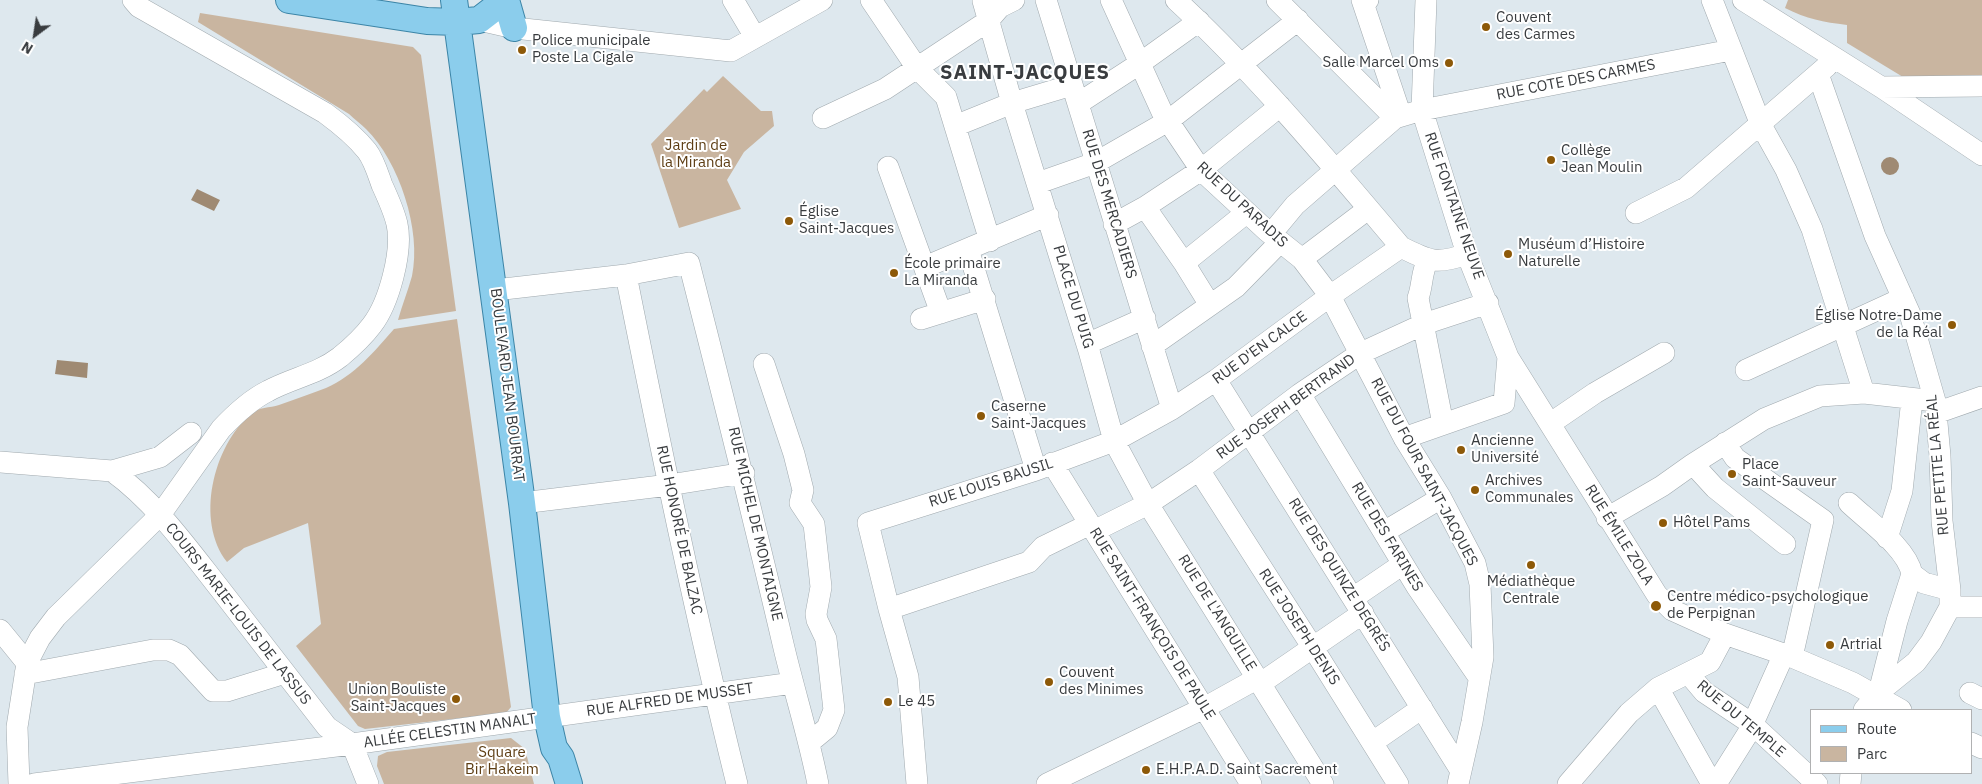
<!DOCTYPE html>
<html>
<head>
<meta charset="utf-8">
<style>
  body { margin:0 }
  #map { position:relative; width:1982px; height:784px; overflow:hidden; background:#dee8ee; font-family:"IBM Plex Sans",sans-serif }
  canvas { display:block }
  .legend { position:absolute; left:1810px; top:709px; width:162px; height:65px; box-sizing:border-box; background:#fff; border:1px solid #b0b1b2; margin:0; padding:6px 9px; list-style:none; font-size:15px; color:#393c3f }
  .legend li { display:flex; align-items:center; gap:10px; height:25px }
  .legend b { width:25px; border:1px solid #b0b1b2 }
  .north { position:absolute; left:10px; top:10px; width:50px; height:50px; -webkit-text-stroke:4px #fff; paint-order:stroke; rotate:211deg; font-size:14px; font-weight:700; line-height:20px; text-align:center; color:#393c3f }
  .north::after { content:''; display:block; margin:auto; width:18px; height:22px; background:#393c3f; clip-path:polygon(50% 0,100% 100%,50% 72%,0 100%) }
</style>
</head>
<body>
<div id="map">
<canvas width="1982" height="784"></canvas>
<ul class="legend">
<li><b style="height:6px;background:#8bcdec"></b>Route</li>
<li><b style="height:14px;background:#c9b5a0"></b>Parc</li>
</ul>
<div class="north">N</div>
</div>
<script>
const g = document.querySelector('canvas').getContext('2d');
g.lineJoin = 'round';
function paint(path, color) {
  g.fillStyle = color;
  g.fill(path, 'evenodd');
}
function trace(path, color, width, dash) {
  g.strokeStyle = color;
  g.lineWidth = width;
  g.lineCap = dash ? 'butt' : 'round';
  g.setLineDash(dash || []);
  g.stroke(path);
}
function label(font, color, halo, rows, align = 'center') {
  g.font = font + ' "IBM Plex Sans",sans-serif';
  g.lineWidth = 4;
  g.setLineDash([]);
  g.textBaseline = 'middle';
  g.strokeStyle = halo;
  g.fillStyle = color;
  for (const [text, x, y, turn = 0] of rows) {
    g.save();
    g.translate(x, y);
    g.rotate((+turn || 0) * Math.PI / 180);
    g.textAlign = isNaN(turn) ? turn : align;
    if (halo) g.strokeText(text, 0, 0);
    g.fillText(text, 0, 0);
    g.restore();
  }
}
paint(new Path2D(`
  M1788,0H1982V76L1903,77L1847,43V25C1823,22 1807,19 1785,8Z
  M200,13L413,47L421,55L456,311L398,320C402,305 408,291 412,276C422,231 399,161 366,129C361,124 354,119 349,114L198,22Z
  M723,76L761,111H772L774,126L744,152L727,180L741,209L679,228L651,144L704,89L707,92Z
  M457,319L511,707L506,713L365,729L358,726L296,646L321,624L308,523L244,548L227,562C195,521 213,446 251,414C258,407 270,408 279,405C295,399 311,394 326,388C355,375 374,352 394,329Z
  M511,738L525,749L534,784H384L377,766L378,756L387,752Z`), '#c9b5a0');
paint(new Path2D(`
  M1881 166a9 9 0 1 1 18 0a9 9 0 1 1-18 0Z
  M197,189L220,200L214,211L191,200Z
  M57,360L88,363L87,378L55,374Z`), '#9f8a73');
const minor = new Path2D(`
  M733,0L755,37
  M871,0L917,68L946,97L990,241
  M1046,0L1172,409
  M1111,0L1162,112L1201,170L1267,231L1302,259L1330,296L1404,438L1441,498L1475,563L1480,584L1483,657L1472,722L1458,784
  M1176,0C1258,76 1329,162 1401,247C1429,261 1436,265 1467,254
  M1277,0L1395,118
  M1368,0H1362L1401,116
  M1426,0L1422,110L1467,254L1508,357L1657,595L1672,610L1725,634L1792,657L1853,683L1901,710
  M1712,0L1761,125L1786,170L1812,229L1864,393
  M1743,0L1881,87L1982,155
  M983,1L1012,103L1089,351L1114,441L1148,504L1323,784
  M479,20L514,28L731,51L822,0
  M1818,74L1875,236L1910,314L1935,401L1940,456L1942,521L1950,590V607L1931,642L1916,662L1879,692L1864,710
  M1881,87L1982,86
  M1079,103L1139,64L1199,21
  M823,118L885,89L988,21L1000,7L1014,0
  M955,126L1012,103L1072,85
  M888,167L941,313
  M1038,183L1095,163L1168,121L1298,20
  M1145,207L1184,263L1210,305
  M1636,213L1686,188L1827,66
  M1114,224L1145,207L1201,170L1280,106
  M1271,234L1295,205L1395,118L1422,110L1731,50
  M968,249L1036,470
  M1302,259L1368,209
  M1428,260C1421,272 1423,285 1418,298L1443,424
  M1184,263L1246,213
  M925,267L1048,215
  M626,275C660,445 695,615 737,784
  M495,290L626,275L689,263C722,392 754,520 784,648C795,694 809,738 818,784
  M921,319L985,299
  M1087,344L1145,318
  M1152,346L1236,287L1280,242
  M764,364L794,454L803,490L800,503L814,524L821,587L816,614L817,620L826,639L834,710L827,728L810,742
  M1746,370L1903,298
  M1216,380L1461,771
  M1300,394L1417,587L1478,676
  M1936,413L1982,397
  M1551,423L1595,393L1664,353
  M1404,438L1504,403L1508,357
  M1725,443L1735,458L1823,520L1792,657
  M0,462L112,471C155,502 187,547 220,589C256,635 291,681 327,727L352,744L368,784
  M1052,463L1251,784
  M1693,464L1715,488L1785,544
  M1199,470L1313,648L1398,784
  M112,471L160,457L191,433
  M522,503L669,485L744,473
  M1849,503C1869,522 1907,548 1912,574L1897,621L1879,692
  M1607,518L1662,486L1693,464L1764,419L1820,396L1864,393L1935,401
  M1094,531L1148,504L1199,470L1300,394L1361,353L1424,324L1488,303
  M1384,532L1441,498
  M1887,538L1902,491L1912,399
  M1912,574L1924,583L1950,590
  M1353,598L1403,564
  M1950,607H1982
  M889,609L1029,562L1043,547L1090,524
  M0,630L27,663
  M1688,673L1704,692L1752,724L1817,784
  M25,674L153,650H169L180,655L213,691H227L285,673
  M1261,683L1363,613
  M1658,688L1712,784
  M1970,693L1982,699
  M1373,742L1422,708
  M1971,743L1982,748
  M19,784L17,727L27,663L40,638L56,617L160,515L221,429C235,414 250,400 268,391C292,378 318,374 340,357C351,348 363,337 372,325C389,303 403,251 397,224C394,211 388,198 382,185C378,174 374,160 367,151C355,136 340,124 325,113L139,7L133,0
  M34,784L352,744L793,683
  M917,784L908,677L889,609L868,523L1036,470L1114,441L1172,409L1216,380L1330,296L1401,247
  M1047,784L1204,708L1258,678
  M1568,784L1629,713L1658,688L1710,662L1725,634
  M1716,784L1750,730L1784,654
  M1850,784L1851,773`);
const major = new Path2D(`
  M289,0L427,21L457,22L479,20L505,0
  M454,0L522,503L547,717L554,748L561,758L569,784
  M506,0L514,28`);
trace(minor, '#a0a9ae', 22);
trace(major, '#3c85a7', 28);
trace(minor, '#fff', 21);
trace(major, '#8bcdec', 26);
for (const [x, y, r, color] of [
  [1486,27,5,"#8d5908"],
  [522,50,5,"#8d5908"],
  [1449,63,5,"#8d5908"],
  [1551,160,5,"#8d5908"],
  [789,221,5,"#8d5908"],
  [1508,254,5,"#8d5908"],
  [894,273,5,"#8d5908"],
  [1952,325,5,"#8d5908"],
  [981,416,5,"#8d5908"],
  [1461,450,5,"#8d5908"],
  [1732,474,5,"#8d5908"],
  [1475,490,5,"#8d5908"],
  [1663,523,5,"#8d5908"],
  [1531,565,5,"#8d5908"],
  [1656,606,6,"#8d5908"],
  [1830,645,5,"#8d5908"],
  [1049,682,5,"#8d5908"],
  [456,699,5,"#8d5908"],
  [888,702,5,"#8d5908"],
  [1146,770,5,"#8d5908"]
]) {
  const dot = new Path2D();
  dot.arc(x, y, r, 0, 2 * Math.PI);
  g.fillStyle = color;
  g.fill(dot);
  trace(dot, '#fff', 2);
}
label('15px', '#393c3f', '#fff', [
  ["Couvent",1496,18],
  ["des Carmes",1496,35],
  ["Police municipale",532,41],
  ["Poste La Cigale",532,58],
  ["Salle Marcel Oms",1439,63,"right"],
  ["Collège",1561,151],
  ["Jean Moulin",1561,168],
  ["Église",799,212],
  ["Saint-Jacques",799,229],
  ["Muséum d’Histoire",1518,245],
  ["Naturelle",1518,262],
  ["École primaire",904,264],
  ["La Miranda",904,281],
  ["Église Notre-Dame",1942,316,"right"],
  ["de la Réal",1942,333,"right"],
  ["Caserne",991,407],
  ["Saint-Jacques",991,424],
  ["Ancienne",1471,441],
  ["Université",1471,458],
  ["Place",1742,465],
  ["Saint-Sauveur",1742,482],
  ["Archives",1485,481],
  ["Communales",1485,498],
  ["Hôtel Pams",1673,523],
  ["Médiathèque",1531,582,"center"],
  ["Centrale",1531,599,"center"],
  ["Centre médico-psychologique",1667,597],
  ["de Perpignan",1667,614],
  ["Artrial",1840,645],
  ["Couvent",1059,673],
  ["des Minimes",1059,690],
  ["Union Bouliste",446,690,"right"],
  ["Saint-Jacques",446,707,"right"],
  ["Le 45",898,702],
  ["E.H.P.A.D. Saint Sacrement",1156,770]
], 'left');
label('15px', '#393c3f', '#fff', [
  ["RUE COTE DES CARMES",1576,80,-11],
  ["RUE DES MERCADIERS",1109,204,73],
  ["RUE DU PARADIS",1242,205,43],
  ["RUE FONTAINE NEUVE",1454,206,71],
  ["PLACE DU PUIG",1073,297,73],
  ["RUE D'EN CALCE",1260,348,-36],
  ["BOULEVARD JEAN BOURRAT",507,385,83],
  ["RUE JOSEPH BERTRAND",1286,407,-36],
  ["RUE PETITE LA RÉAL",1938,465,-95],
  ["RUE DU FOUR SAINT-JACQUES",1424,472,62],
  ["RUE LOUIS BAUSIL",991,483,-18],
  ["RUE MICHEL DE MONTAIGNE",755,524,77],
  ["RUE HONORÉ DE BALZAC",679,530,78],
  ["RUE ÉMILE ZOLA",1619,535,58],
  ["RUE DES FARINES",1387,537,59],
  ["RUE DES QUINZE DEGRÉS",1339,575,58],
  ["RUE DE L'ANGUILLE",1217,613,58],
  ["COURS MARIE-LOUIS DE LASSUS",238,614,52],
  ["RUE SAINT-FRANÇOIS DE PAULE",1152,624,58],
  ["RUE JOSEPH DENIS",1299,627,57],
  ["RUE ALFRED DE MUSSET",670,700,-8],
  ["RUE DU TEMPLE",1741,719,40],
  ["ALLÉE CELESTIN MANALT",450,731,-8]
]);
label('15px', '#5d3d13', '#fff', [
  ["Jardin de",696,146],
  ["la Miranda",696,163],
  ["Square",502,753],
  ["Bir Hakeim",502,770]
]);
g.letterSpacing = '1px';
label('bold 20px', '#393c3f', '#fff', [
  ["SAINT-JACQUES",1025,73]
]);
g.letterSpacing = '0px';
</script>
</body>
</html>
